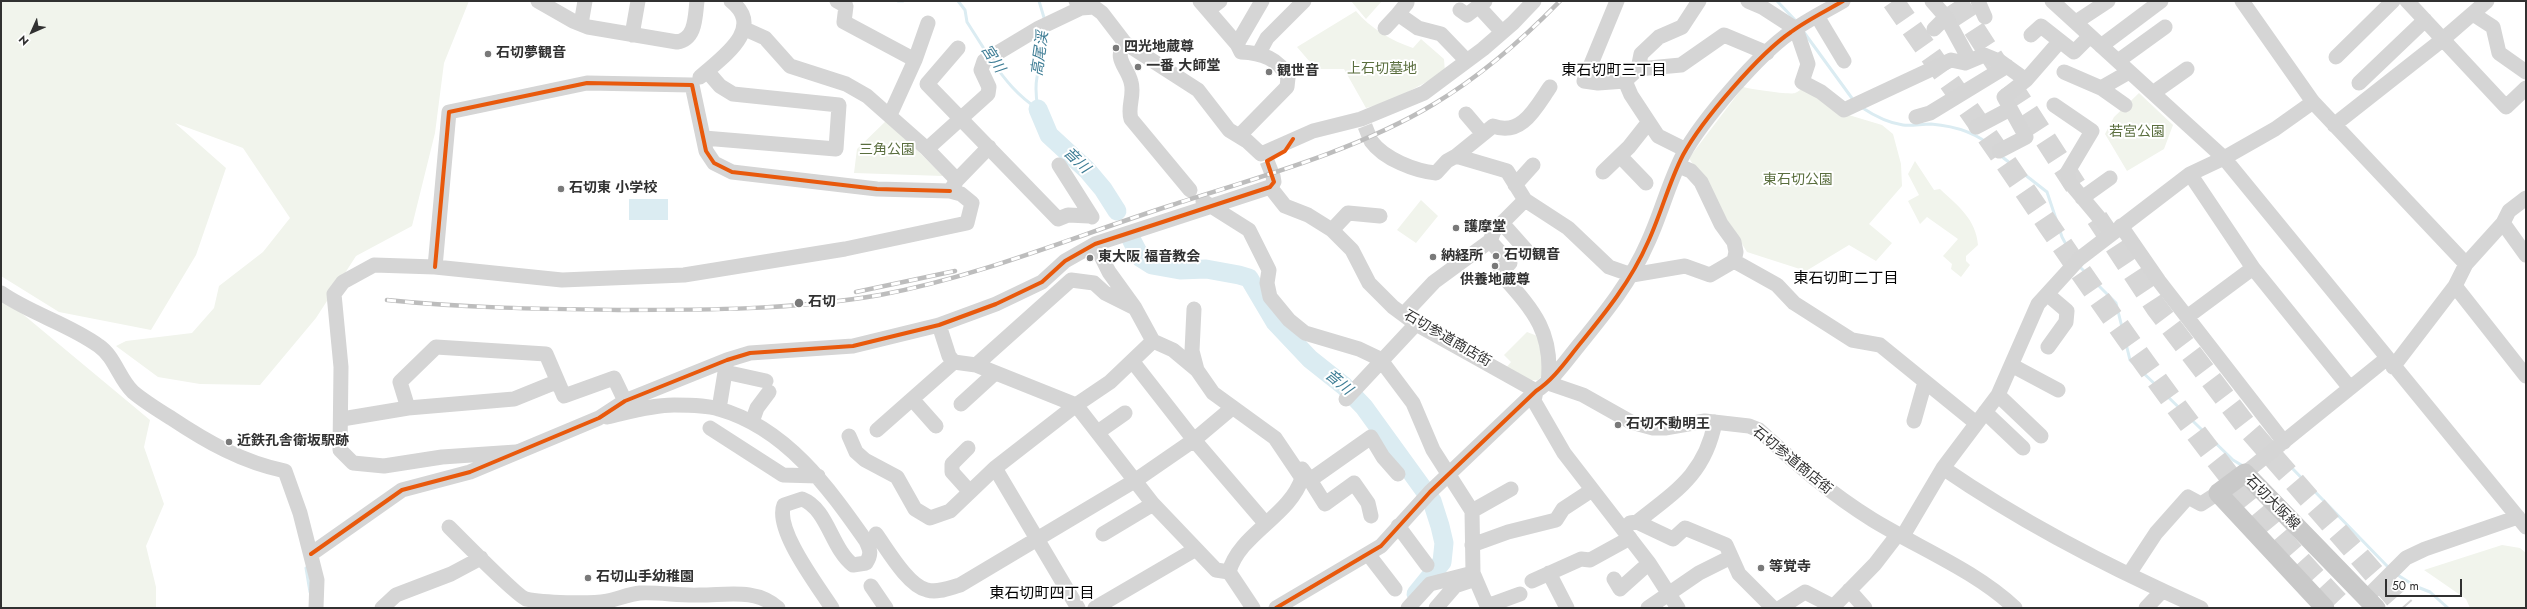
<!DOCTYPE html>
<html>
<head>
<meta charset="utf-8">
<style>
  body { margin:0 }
  #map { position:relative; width:2527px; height:609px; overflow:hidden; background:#fff; font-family:Jost,sans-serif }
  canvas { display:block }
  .frame { position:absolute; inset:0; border:2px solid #313131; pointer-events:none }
  .north { position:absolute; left:12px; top:12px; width:40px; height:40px; -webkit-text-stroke:3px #fff; paint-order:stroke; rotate:225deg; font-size:11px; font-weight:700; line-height:16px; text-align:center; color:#313131 }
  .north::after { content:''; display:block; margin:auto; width:14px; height:18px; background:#313131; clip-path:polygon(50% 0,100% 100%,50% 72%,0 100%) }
  .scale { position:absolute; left:2385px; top:579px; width:77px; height:18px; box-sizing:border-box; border:2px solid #313131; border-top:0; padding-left:5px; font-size:12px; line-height:14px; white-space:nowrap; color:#313131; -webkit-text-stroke:3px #fff; paint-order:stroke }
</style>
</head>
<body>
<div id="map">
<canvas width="2527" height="609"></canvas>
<div class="frame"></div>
<div class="north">N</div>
<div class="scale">50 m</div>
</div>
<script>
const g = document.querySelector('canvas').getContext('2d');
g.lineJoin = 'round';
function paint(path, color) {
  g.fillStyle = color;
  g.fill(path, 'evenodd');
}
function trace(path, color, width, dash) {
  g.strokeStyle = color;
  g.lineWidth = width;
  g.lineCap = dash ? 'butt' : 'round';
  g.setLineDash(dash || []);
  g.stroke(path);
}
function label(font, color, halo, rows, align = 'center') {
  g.font = font + ' Jost,"Noto Sans JP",sans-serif';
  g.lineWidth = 4;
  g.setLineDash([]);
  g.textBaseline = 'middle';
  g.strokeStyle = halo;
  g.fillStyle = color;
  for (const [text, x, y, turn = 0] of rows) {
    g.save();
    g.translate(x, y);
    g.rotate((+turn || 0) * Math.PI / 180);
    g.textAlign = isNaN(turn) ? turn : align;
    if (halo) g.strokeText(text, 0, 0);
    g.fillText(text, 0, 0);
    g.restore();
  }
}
paint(new Path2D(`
  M1,1H469L444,63L435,133L412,226L356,256L316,318L260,385L200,384L158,377L116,346L126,341L192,333L214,308L219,286L263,252L290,218L243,148L175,123L226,168L196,255L151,330L59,312L1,276Z
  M1351,1H1382L1366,19Z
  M1356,11C1370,28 1392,41 1413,48L1421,39L1444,59L1445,72L1391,101L1366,108L1344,69H1316L1297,47Z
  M1743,87C1750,89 1790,95 1795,93C1798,92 1801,89 1803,88L1842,113L1882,125L1893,134L1901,164L1902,186L1869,224L1892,243L1876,261L1849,245L1806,271L1747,252L1689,158Z
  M2139,93L2173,125L2164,149L2127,171L2105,134L2114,117Z
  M887,120L943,176L854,173L857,149Z
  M1915,161L1934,190L1940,189C1958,206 1976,219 1978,245L1966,256V261L1970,265L1961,277L1951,269L1952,264L1943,256L1958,239L1927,217L1920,224L1908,201L1919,195L1908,174Z
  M1421,200L1438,216L1416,243L1397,230Z
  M1,296L150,420L144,447L164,504L146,546L156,587V608H1Z
  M1527,332L1540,337L1547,371L1538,380H1526L1505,369L1511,362L1504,355Z
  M2502,545L2520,548L2526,553V608H2470L2466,599L2424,570Z`), '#f1f4ec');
paint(new Path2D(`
  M629,199H668V220H629Z`), '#dbecf2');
trace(new Path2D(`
  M898,1H903
  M958,1L965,10L967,22L988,55
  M1039,1L1045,21
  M1777,1L1795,20
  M1803,31L1854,101
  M992,61C1005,80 1018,96 1038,109
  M1861,107C1873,115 1888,123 1903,125C1912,126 1921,124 1931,124C1955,126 1977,132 1994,149
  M1038,109C1036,98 1035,88 1037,77C1039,61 1045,47 1046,30
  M2001,156L2047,192L2062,237L2074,259
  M2078,265L2116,303L2130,360L2233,460L2243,466
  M2273,456L2291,467L2389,568
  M306,568L310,592
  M2396,574L2415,586L2430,592L2448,608`), '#dbecf2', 3);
trace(new Path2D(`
  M1038,109L1049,135L1087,170L1103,189L1117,211
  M1130,237L1141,258L1152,265L1180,270L1206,269L1239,275L1249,278L1275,322L1310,359L1344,386L1364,407L1432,501L1440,526L1444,543L1442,562L1416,594`), '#dbecf2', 19);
trace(new Path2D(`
  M1365,126L1371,141
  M1267,161L1273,176`), '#d6d6d6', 15, [15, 8]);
trace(new Path2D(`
  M1893,1C1945,76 1998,150 2049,226C2140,358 2232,492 2344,608
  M1956,1L2079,191
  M2097,218L2156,307L2247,427L2404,608`), '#d6d6d6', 22, [22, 11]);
trace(new Path2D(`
  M538,1L573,21L588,27L677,42C696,39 695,17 697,1
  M837,1L846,6L844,22L915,60
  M1200,1L1237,44L1241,52C1261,53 1279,58 1288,78L1287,87L1239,136
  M1617,1L1584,81L1598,83L1625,81L1638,69L1681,65L1724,35L1767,53
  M1748,1L1762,7L1796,29L1808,64L1802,82L1821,92L1844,110L1951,60L1965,63L1984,55L2001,62L2026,80L2060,41
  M1932,1L1946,17L1934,29
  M1978,1L1985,17
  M2052,1L2224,158L2526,527
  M2242,1L2313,102L2466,264
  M2407,1L2506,107L2526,88
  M1479,7L1502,32
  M1081,8L1094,7L1102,13L1125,43L1198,90L1229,130L1247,141L1261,154L1313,131L1361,119L1424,93L1483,49L1513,23L1534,1
  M1208,10L1220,1
  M1460,10L1467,15L1485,1
  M1398,14L1407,3
  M2473,14L2493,27L2499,53L2526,72
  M1817,16L1844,61
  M1946,17L1970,61
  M2076,22L2108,1
  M581,24L585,1
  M1385,28L1398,14L1418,28L1441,34L1466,60
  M745,29L765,38L790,66L846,84L867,96L927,149L957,180
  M632,35L638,1
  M2031,35L2041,26L2074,52L2090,36
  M1125,43C1113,59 1127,66 1131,82C1135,95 1127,107 1131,119L1190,190
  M1237,44L1262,1
  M2101,46L2161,1
  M958,48L927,84L1058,219L1068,215L1089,216
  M1259,53L1267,38L1304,1
  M2336,57L2393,1
  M2118,61L2165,27
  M1638,69L1641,54L1659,37L1682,27L1699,1
  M2064,72L2101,88L2125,105
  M700,77C721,58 766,29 731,1
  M1625,81L1631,95L1658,136L1686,150
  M2359,83L2425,20
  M2101,88L2129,72
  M2153,93L2187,69
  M2054,105L2092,131L2067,173L2070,183L2112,233
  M1466,114L1483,134
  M890,115L915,60L928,23
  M1916,117L1930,113L2007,66
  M2334,125L2442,40L2487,1
  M1976,127L2010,109
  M704,138L836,149L839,105L733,94L720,86L707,71
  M1371,141C1384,159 1415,171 1436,173L1447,161L1456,156L1507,171L1525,200L1568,228L1609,267L1632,275L1685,266L1710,275L1734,261L1777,285L1794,303L1852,340L1880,345L1976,423
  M927,149L988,94L989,87L981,70L984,61L1039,28L1081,8L1076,1
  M1999,151L2026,137L2004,97L2026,80
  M1456,156L1493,126C1522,137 1536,107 1550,87
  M1620,156L1646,183
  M1059,165L1092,217
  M1679,166L1691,171L1701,182L1721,224L1734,242L1736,252L1734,261
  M1603,172L1629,147L1648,123
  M2190,174L2253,268L2350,388
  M1515,185L1533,165
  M1270,187L1285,206L1308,215L1332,230L1352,250L1369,283L1393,307L1416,324L1536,391L1534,401L1564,453L1649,563L1678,608
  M2082,198L2110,178
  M1203,201L1249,230L1269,270L1267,283L1270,297L1289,320L1305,333L1359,349L1380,359L1413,403L1433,450L1472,511L1473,573L1488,608
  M1502,223L1526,250
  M2503,223L2526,255
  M2121,226L2159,281L2284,442
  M1332,230L1348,213L1380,216
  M1490,241L1494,231L1525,200
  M1095,244L1109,272L1135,308L1153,341L1173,350L1197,370L1213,393L1275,438L1302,478C1290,516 1239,534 1229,572L1253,608
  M435,267L449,112L587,83L692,85L706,151L714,163L732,172L877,189L950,191
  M2455,286L2526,376
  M1,293C31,314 69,324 99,346C115,357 119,379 133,392C145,402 158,410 171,418C207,442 242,462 285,471L300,513L317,580L316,608
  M2047,294L2067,311L2066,322L2048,347
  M1194,309L1192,351L1197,370
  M1404,314L1434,282L1490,241L1510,263L1500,273C1532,309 1554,331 1548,383L1583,395L1631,422L1653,428H1665L1705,421L1749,426L1759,430C1795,463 1831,494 1873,520C1919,548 1976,571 2015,608
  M2187,317L2253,268
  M939,325L949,356L954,362L976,365L1076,405L1153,504L1216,570L1229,572
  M1133,362L1194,440L1266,524
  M976,365L1071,280L1094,283L1105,293L1133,307
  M2013,366L2058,390
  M2393,367L2455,286L2466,264L2503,223L2509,211L2526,198
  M725,372L766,381
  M1998,395L2041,436
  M912,399L936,426
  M1346,399L1416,324
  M961,404L995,373
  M408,408L400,382L436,347L546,354L564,396L614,378L625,401
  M719,409L727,360
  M1985,412L2023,448
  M607,417C629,412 652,405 674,405C688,405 706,405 719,409C786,428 828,487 866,541C870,550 872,554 866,563L853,565C831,548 828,509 802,499L784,505C774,529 818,586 832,608
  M342,419L408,408L514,399L556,382
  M1914,421L1925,382
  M752,422L757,408L769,392
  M710,428L783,475L818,476
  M877,430L954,362
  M1098,432L1125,413
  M849,436L856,452L865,460L897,477L915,509L930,518L950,511L995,468L1076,405L1110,382L1153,341
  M968,448L952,464V472L970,492
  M516,452L442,457L384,466L353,463L340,450L341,367L334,294L343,282L374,265L435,267L562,280L684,275L845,249L967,223L972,203L961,194L950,191L957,180L989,147
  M995,468L1078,608
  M1943,468C2023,523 2112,569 2201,608
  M1299,471L1302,469L1310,480L1371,437L1383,457L1398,474
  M2245,473L2386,359
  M1310,480L1325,504L1354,483L1368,503L1371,516
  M1472,511L1511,489
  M1637,522L1673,539L1685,528L1726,545L1739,574L1773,608
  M1630,523L1637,522C1676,491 1705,474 1715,422
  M1398,526L1427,565
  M449,527C459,537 518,597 526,599C543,603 591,604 607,601C618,599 629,594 640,593C660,592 680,596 700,595C727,595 756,588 778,608
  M876,534C887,549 908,586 927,590C938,593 949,588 960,585L1136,480L1194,440L1232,408
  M1103,534L1153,504
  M1472,545L1508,532L1556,520L1563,509L1592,490
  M311,554L402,490L470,472L599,418L625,401L727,360L750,353L853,346L939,325L996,304L1042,282L1065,261L1095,244L1270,187L1274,182L1273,176
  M1368,554L1395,589
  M1549,573L1567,608
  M2129,574L2156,533L2188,497L2201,504L2218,493
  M1614,579L1620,589L1649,563
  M1532,581L1581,559L1590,560L1630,538
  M871,586L886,608
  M1849,590L1865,608
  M2366,598L2406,558L2425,549L2518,517
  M1487,606L1520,594
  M382,608L396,595L451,574L481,558
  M1095,608L1196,549
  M1276,608L1381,546L1430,492L1536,391C1554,379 1566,361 1579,345C1606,312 1631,281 1648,242C1661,214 1669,182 1683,155C1702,120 1759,54 1791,32C1807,20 1826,11 1843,1
  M1408,608L1430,584L1473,573
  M1436,608L1455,586L1470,581
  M1648,608L1699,573L1731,557
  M1780,608L1805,592L1834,607
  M1832,608L1875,564L1895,538L1904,534L1943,468L1998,395L2038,304L2079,259L2190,174L2224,158L2275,129L2313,102
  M2146,608L2162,591`), '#d5d5d5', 15);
trace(new Path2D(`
  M2325,608L2218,493L2245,473L2376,608`), '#c9c9c9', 19);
const rail = new Path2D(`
  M856,292L955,271
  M387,300C464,308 541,309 618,310C706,310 793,310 880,295C981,276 1075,236 1172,205C1259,177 1356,151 1434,104C1481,76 1522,40 1560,1`);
trace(rail, '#bdbdbd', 4.5);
trace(rail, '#fff', 3, [9]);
trace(new Path2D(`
  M435,267L449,112L587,83L692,85L706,151L714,163L732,172L877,189L950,191
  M311,554L402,490L470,472L599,418L625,401L727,360L750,353L853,346L939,325L996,304L1042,282L1065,261L1095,244L1270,187L1274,182L1267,161L1285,151L1293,139
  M1276,608L1381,546L1430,492L1536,391C1554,379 1566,361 1579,345C1606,312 1631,281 1648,242C1661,214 1669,182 1683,155C1702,120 1759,54 1791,32C1807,20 1826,11 1843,1`), '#e8590c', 4);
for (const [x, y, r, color] of [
  [1116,48,4,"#797979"],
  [488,54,4,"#797979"],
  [1138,67,4,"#797979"],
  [1269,72,4,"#797979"],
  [561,189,4,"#797979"],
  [1456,228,4,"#797979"],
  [1496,256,4,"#797979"],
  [1433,257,4,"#797979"],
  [1090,258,4,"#797979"],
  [1495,266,4,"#797979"],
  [799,303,5,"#797979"],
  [1618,425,4,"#797979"],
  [229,442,4,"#797979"],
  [1761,568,4,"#797979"],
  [588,578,4,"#797979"]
]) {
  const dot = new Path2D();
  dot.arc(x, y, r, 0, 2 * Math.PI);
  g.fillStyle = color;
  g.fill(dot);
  trace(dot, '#fff', 1.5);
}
label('bold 14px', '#313131', '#fff', [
  ["四光地蔵尊",1124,48],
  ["石切夢観音",496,54],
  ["一番 大師堂",1146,67],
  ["観世音",1277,72],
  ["石切東 小学校",569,189],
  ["護摩堂",1464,228],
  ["石切観音",1504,256],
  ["納経所",1441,257],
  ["東大阪 福音教会",1098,258],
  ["供養地蔵尊",1495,281,"center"],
  ["石切",808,303],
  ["石切不動明王",1626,425],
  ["近鉄孔舎衛坂駅跡",237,442],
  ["等覚寺",1769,568],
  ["石切山手幼稚園",596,578]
], 'left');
label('14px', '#5a6e3e', '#fff', [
  ["上石切墓地",1382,70],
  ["若宮公園",2137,133],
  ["三角公園",887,151],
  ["東石切公園",1798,181]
]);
label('14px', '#313131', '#fff', [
  ["石切参道商店街",1447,339,30],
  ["石切参道商店街",1792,461,39],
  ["石切大阪線",2272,503,45]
]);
label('italic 15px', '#3e7d95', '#fff', [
  ["高尾渓",1041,54,-82],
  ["宮川",992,59,57],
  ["音川",1076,161,44],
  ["音川",1338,383,40]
]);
label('15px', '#000', '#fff', [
  ["東石切町三丁目",1614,71],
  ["東石切町二丁目",1846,279],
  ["東石切町四丁目",1042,594]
]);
</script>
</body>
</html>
